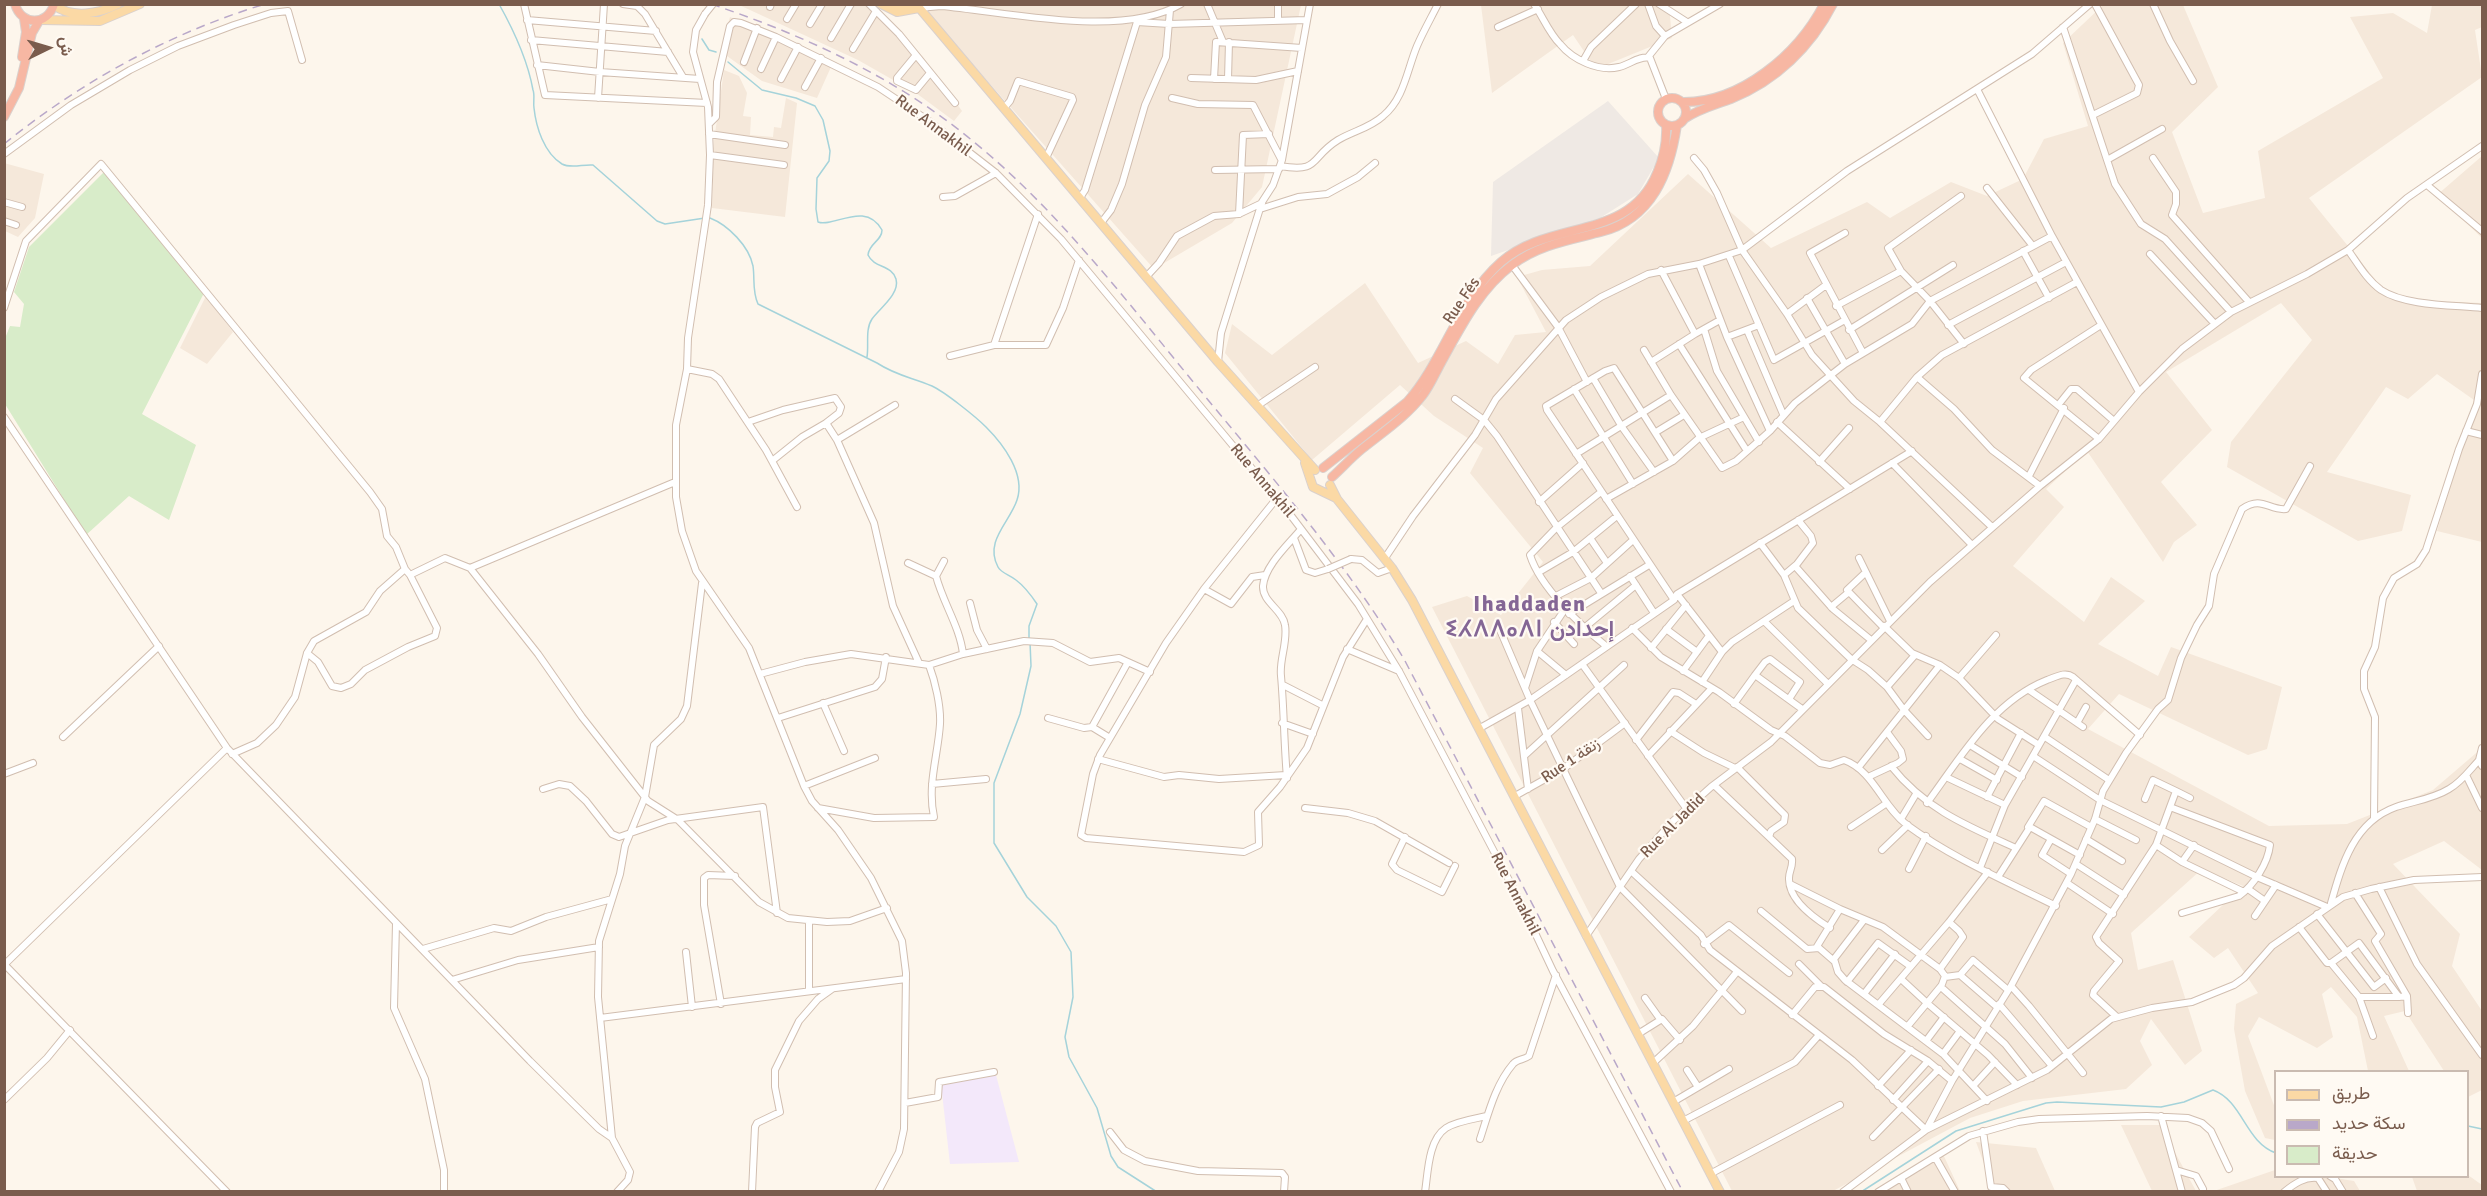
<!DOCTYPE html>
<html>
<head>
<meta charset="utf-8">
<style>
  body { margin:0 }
  #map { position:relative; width:2487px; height:1196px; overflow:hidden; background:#fdf6ec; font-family:Signika,Vazirmatn,sans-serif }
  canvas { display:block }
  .frame { position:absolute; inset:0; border:6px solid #7a5c4d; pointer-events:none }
  .legend { position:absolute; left:2274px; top:1070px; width:195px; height:108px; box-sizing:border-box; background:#fffaf3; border:2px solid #cabbb1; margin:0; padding:8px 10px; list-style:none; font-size:18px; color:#7a5c4d }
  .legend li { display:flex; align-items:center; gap:12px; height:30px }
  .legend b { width:30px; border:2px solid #cabbb1 }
  .north { position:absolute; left:18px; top:18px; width:60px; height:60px; -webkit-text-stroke:4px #fffaf3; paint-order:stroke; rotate:85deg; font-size:16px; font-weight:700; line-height:24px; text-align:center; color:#7a5c4d }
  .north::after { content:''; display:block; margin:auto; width:21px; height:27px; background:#7a5c4d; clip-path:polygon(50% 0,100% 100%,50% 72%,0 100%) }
</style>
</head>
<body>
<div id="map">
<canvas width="2487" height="1196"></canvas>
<div class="frame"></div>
<ul class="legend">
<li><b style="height:8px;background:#fbd9a5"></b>طريق</li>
<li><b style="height:8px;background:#b9a8c9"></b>سكة حديد</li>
<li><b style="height:16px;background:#d8ecc9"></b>حديقة</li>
</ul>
<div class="north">ش</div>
</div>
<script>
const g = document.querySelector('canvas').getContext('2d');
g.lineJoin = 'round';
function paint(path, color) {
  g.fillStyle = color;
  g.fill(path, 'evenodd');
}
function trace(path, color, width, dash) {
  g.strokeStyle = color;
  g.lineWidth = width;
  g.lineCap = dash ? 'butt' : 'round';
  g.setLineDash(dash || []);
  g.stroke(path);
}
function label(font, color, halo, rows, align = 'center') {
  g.font = font + ' Signika,Vazirmatn,"Noto Sans Tifinagh",sans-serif';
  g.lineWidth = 4.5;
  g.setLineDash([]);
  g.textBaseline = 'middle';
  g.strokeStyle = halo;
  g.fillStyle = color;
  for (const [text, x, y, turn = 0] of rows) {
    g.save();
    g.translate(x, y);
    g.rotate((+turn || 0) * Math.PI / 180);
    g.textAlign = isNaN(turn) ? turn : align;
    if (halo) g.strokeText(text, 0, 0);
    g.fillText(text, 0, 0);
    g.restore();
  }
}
paint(new Path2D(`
  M737,4L872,5L923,57L962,111L954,121L916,93L858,60Z
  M920,5H1301L1262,187L1232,223L1154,269Z
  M1481,5H1669L1672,38L1596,69L1573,35L1492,93Z
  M2103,5H2183L2218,87L2172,132L2203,213L2265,198L2258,151L2383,78L2350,17L2393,13L2427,33L2432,5H2482V27L2475,30L2482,77L2309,198L2391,299L2482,303V542L2437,531L2474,400L2437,374L2408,399L2386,387L2327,472L2411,495L2402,531L2358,541L2227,467L2231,442L2312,340L2281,303L2166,372L2212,430L2161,482L2197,525L2174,542L2163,562L2087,451L2046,489L2064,507L2013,566L2084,622L2111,577L2145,601L2098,644L2158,676L2171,647L2282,687L2267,749L2248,755L2119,694L2088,729L2269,826L2347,824L2433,790L2482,748V870L2444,841L2393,864L2460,934L2452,966L2482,1011V1090L2468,1097V1072L2444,1071L2405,1011L2384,1016L2409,1071H2368L2357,1017L2331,987L2322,994L2333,1037L2317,1048L2259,1017L2248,1036L2275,1108V1140L2265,1138L2245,1091L2234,1029L2236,1004L2258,993L2228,948L2214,958L2189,937L2243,886L2202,869L2131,933L2138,970L2173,960L2202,1051L2185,1065L2151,1019L2140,1041L2152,1065L2126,1089L2023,1101L1970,1118L1833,1191H1732L1432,607L1467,596L1501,615L1543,562L1470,473L1483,448L1434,416L1400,385L1312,460L1225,353L1232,324L1272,355L1365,283L1418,363L1466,341L1498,364L1515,335L1546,332L1517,277L1542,270L1590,266L1688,174L1771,248L1867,202L1890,218L1951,182L1987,196L2023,179L2044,139L2088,126L2063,43Z
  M730,17L831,67L817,98L762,81L720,51Z
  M724,70L739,76L747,93L743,116L751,117L750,135L773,137L774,127L781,128L786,98L797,103L785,217L712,208L714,141Z
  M2482,156V238L2437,195Z
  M4,163L44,174L35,218L18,237L5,231Z
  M206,296L233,332L207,364L180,348Z
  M2121,1125H2160L2196,1191H2152Z
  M1976,1142L2036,1148L2055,1191H1994Z
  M1943,1154L1960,1191L1885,1192Z
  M2275,1170L2276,1176H2322L2354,1181L2360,1191L2211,1192Z
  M2468,1175L2482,1185V1191H2417L2412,1177Z`), '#f5e8da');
paint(new Path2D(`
  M1608,101L1659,158L1638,194L1600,218L1491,256L1493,182Z`), '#efe9e4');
paint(new Path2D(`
  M996,1075L1019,1162L950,1164L941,1084Z`), '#f3e8fa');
paint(new Path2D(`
  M104,172L204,293L142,414L196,445L169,520L129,496L86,535L5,404L4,341L10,326L20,327L24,304L14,292L29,247Z`), '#d8ecc9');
trace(new Path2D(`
  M499,4C513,29 528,62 533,90C535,95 533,102 534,108C536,127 544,153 562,164C571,169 583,164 593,165L657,221L665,224L705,218
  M702,39L709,50L716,52
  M728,62L762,90L796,98L815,106L823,120L830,151L829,161L817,178L816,209L818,222C834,228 865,200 882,230C882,241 869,243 868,255C874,268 892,265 896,279C900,294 880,308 872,319C865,329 869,345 867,357
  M710,218C728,225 749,246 753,266C755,280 752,291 758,304L877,363C897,376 911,377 932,386C945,392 976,417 986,427C1003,444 1026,474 1017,500C1010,522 984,541 998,567C1001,573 1010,575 1016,580C1024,586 1031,595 1037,604L1029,626V638
  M1030,642L1031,666L1020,714L994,783V843L1027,897L1056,926L1071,952L1073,997L1065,1037L1069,1057L1097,1108L1111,1156L1118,1167L1157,1192
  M2468,1126L2482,1129
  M1861,1192L1956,1131L2046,1103L2057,1102L2161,1107L2184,1102L2213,1090C2243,1101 2245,1142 2276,1153`), '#a5d3da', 1.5);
const minor = new Path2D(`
  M524,4L545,95L707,103
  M623,4L637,6L645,14L683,77
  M869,4L899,34L955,103
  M1207,4L1223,42
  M1278,4V21
  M1534,4C1543,17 1549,33 1560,44C1573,60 1599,72 1619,67C1629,65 1640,55 1650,58L1666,99
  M1648,4L1656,26L1665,36
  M1659,4L1687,22
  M2153,4L2170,41L2193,81
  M770,7L771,4
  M919,8L941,6C1008,12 1121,39 1181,4
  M705,14L696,30L693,52L708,107L710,155L708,205L688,338L687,369L676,425V497L682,531L696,571L749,648L804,786L812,801L838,830L871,878L902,941L906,973L904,1129L899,1152L878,1192
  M787,19L796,4
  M527,20L656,31
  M1137,20V22L1169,24L1307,20
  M810,24L822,4
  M1498,27L1538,9
  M2063,27L2115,184L2141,224L2165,239L2231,312
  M831,38L851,4
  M531,40L668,52
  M853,49L876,11
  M916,55L897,78V81L916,90L930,73
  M1648,57L1665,36L1720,4
  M1583,61L1591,47L1636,4
  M744,62L757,28
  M537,65L600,72L700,79
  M761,69L776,37
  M1191,78L1256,80L1298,71
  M781,79L798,47
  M1214,79L1216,42L1302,48
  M1228,79L1229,42
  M805,87L821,58
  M1978,91L2052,236L2139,392
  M598,98L604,4
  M1172,98L1198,104L1253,105L1281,159
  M1004,108L1010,101L1018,81L1072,97L1073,100L1046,158
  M2093,115L2137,93L2139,85L2095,4
  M709,124L716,117L717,82L730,26L734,22L741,23L776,37L878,87L929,121L996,173L1061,239L1289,513L1358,604L1399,671L1520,901L1553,971L1671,1192
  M709,134L785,145
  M4,154L71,105L130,70L178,46L234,25L271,13L288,11L302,60
  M710,155L784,165
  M1694,158L1704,170L1717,193L1742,250L1787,314L1812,355L1854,401L1880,422L1992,527
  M2153,158L2176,192V204L2172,215L2249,302
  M2107,160L2162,129
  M1280,166C1321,173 1309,158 1338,140C1353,131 1370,128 1383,116C1404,99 1407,70 1417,46C1423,32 1431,18 1438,4
  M1215,170L1279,169
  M2427,185L2482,231
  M1987,188L2032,245
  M1961,196L1888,248L1901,271L1930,301L1964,344
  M943,197L955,196L996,173
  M1080,198L1085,190L1137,22
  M4,202L22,207
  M1260,209L1298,197L1327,194L1358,177L1375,163
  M1239,214L1243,135L1269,134
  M4,221L16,225
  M1101,223L1111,210L1122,184L1145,105L1166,57L1170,10
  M1845,233L1810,253L1863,353
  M2348,250C2358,264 2367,280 2381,290C2405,306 2454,305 2482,308
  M2023,251L2049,298
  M2150,254L2214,323
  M1729,256L1774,360L1845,320
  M1699,264L1727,337L1770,431
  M1512,265L1558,327L1587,382
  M1661,270L1695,334L1720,320
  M1146,277L1159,263L1177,236L1214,216L1239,214L1262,203
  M1807,298L1845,364
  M1836,306L1901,271
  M4,308L26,241L101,164L370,492L382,509L387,536L396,547L405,569L410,575L437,628L435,636L408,647L365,670L351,684L341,688L332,686L318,662L307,653
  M1787,314L1826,285
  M1948,325L2066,262
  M1704,329L1717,371L1759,442
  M1747,330L1783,414
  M1849,330L1953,265
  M1727,337L1759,325
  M1679,344L1747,451
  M994,345L1038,214
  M1644,350L1671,395L1722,468L1736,461L1770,431L1795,403L1845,364L1912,324L1930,301L2052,236
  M950,356L994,345H1046L1063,308L1079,260
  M1218,362L1221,333L1262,202L1273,185L1282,160L1310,4
  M1651,362L1695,334
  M687,369L712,374L719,379L766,450L797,507
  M1917,377L1954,409L1992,450L2040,486
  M1593,378L1622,427L1654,472
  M1574,389L1633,484
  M1455,399L1484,420L1497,436L1601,593
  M2059,404L2071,389H2077L2114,421
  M1257,406L1315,367
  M4,417L227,748L530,1061L599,1129L612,1138
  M748,422L783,410L835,398L841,407L839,413L826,423L802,437L772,461
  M1777,422L1850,489
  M1880,422L1917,377L1942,355L2077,282
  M826,423L837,440L874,523L893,606L919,663
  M2466,431L2482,435
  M1656,432L1684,415
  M2099,439L2024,378L2031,370L2101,325
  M837,440L895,405
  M1576,454L1671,395
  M1673,461L1614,368L1605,371L1546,406L1547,410L1674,600
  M1819,462L1849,428
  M1892,463L1972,545
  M2029,476L2064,408
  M1601,492L1556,528L1530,555C1540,587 1581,626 1606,646
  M1277,498L1204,589L1166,643L1100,755L1093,774L1081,835L1086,838L1244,852L1259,845L1258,812L1280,787L1307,748L1343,657L1367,619
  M1606,499L1673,461L1699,438L1744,417
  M1539,502L1583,463
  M1294,538L1306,570L1315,573L1328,569
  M1590,538L1607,563
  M1760,543L1784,575L1798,608L1851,659L1868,670L1887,687L1904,710L1928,736
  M1385,558L1413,516L1475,435L1496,399L1566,320L1601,297L1648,274L1699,264L1742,250L1847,171L2032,54L2090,4
  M1859,558L1890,621
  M1351,559L1362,560L1378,573L1392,568
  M944,561L936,576C943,603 960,627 963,654
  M908,563L936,576
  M1795,566L1833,609L1871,640
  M470,568L675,482
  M1539,572L1573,552L1617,516
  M1865,573L1847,590L1883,627
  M410,575L445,558L470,568L538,654L582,717L648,801L678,820L759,902L788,918L827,922L850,921L887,908
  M1784,575L1797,564L1813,543L1811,536L1798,520
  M1630,576L1654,613
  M1204,589L1231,604L1252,577L1265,575
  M1677,594L1722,652
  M1556,596L1591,578L1633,540
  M970,603L977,630L987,649
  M1831,607L1849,592
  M1569,614L1649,565
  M1764,621L1827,683
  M1554,622L1574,644
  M1884,626L1912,653L1940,665L1959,678L1998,719L2039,745
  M1584,628L1636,585
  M1632,628L1661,657L1719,692L1771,730L1785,736L1820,763L1830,765L1844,760C1874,771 1882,806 1907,825C1952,858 2006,881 2056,906
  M1666,629L1697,652
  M1500,630L1530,700L1620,887L1742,1011
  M1651,648L1686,605
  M1347,649L1399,671
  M1537,651L1566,675
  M1582,664L1686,808
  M1683,671L1708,637
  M760,674L805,662L851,654L929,665L963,654L1024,641L1053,643L1090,662L1119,658L1150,672
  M1755,675L1765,662L1770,659L1800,682L1789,699
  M1959,678L1996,635
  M1702,682L1722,652L1732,642L1794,601
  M1283,685L1322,705
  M1887,687L1915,655
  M1525,688L1537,651L1565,609
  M2029,690L2083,727
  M823,703L844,751
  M1734,704L1755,675L1802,709
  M1518,708L1528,789
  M778,718L875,687L882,679L886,657
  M1048,718L1084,728L1092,727L1110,738
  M1282,723L1313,734
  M2077,723L2086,707
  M1092,727L1128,662
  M1480,728L1530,700L1674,600L1677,594L1912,451
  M1670,731L1704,753L1735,768
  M63,737L159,646
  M2045,737L2109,780
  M1636,740L1673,692L1679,693L1696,704
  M1970,745L2022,777
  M2482,748L2479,760L2482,766
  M232,754L257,743L276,725L295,697L307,653L314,641L366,612L380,591L405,569
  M1524,756L1624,665
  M1648,756L1712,688
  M2033,756L2100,800L2257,877L2327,907
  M1098,759L1164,777L1179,775L1219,779L1286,775
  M1960,759L1997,780
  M1891,766C1925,809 1967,826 2016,848
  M1737,767L1785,815L1784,822L1771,831L1769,837L1792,859C1793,867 1789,871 1789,878C1788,900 1814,918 1830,928
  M1858,768L1940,665
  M4,774L33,763
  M2466,775L2482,808
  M1868,777L1898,763L1903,759L1901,751L1887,732
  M1946,777L2005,805
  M1287,778C1284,744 1284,709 1281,676C1279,660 1288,642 1285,625C1283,610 1262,602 1263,586C1265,565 1289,544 1301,529
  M932,784L986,779
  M1714,785L1769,837
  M804,786L875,758
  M543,789L559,784L570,786L586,801L612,834L619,837L668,820L763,807L777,913
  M1515,796L1563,769L1625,723
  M1987,797L2021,733
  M2145,799L2153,780L2176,791
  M1927,803C1961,757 1992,702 2047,680C2056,677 2065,671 2073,677L2140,735
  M2170,807L2176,791L2190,798
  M818,808L874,818L934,817C927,785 938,756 940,724C941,706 935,681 929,665
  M1305,808L1348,813L1375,821L1449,863
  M1901,819L1916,794
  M2095,819L2136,840
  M2374,819L2375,717L2364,689V671L2375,647L2383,598L2394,578L2417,564L2426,550L2459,449L2477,404L2482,374
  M1851,827L1887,803
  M2028,827L2044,801L2091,827
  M1405,837L1392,864L1397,870L1442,892L1455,866
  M2051,839L2042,855L2071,874
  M2086,839L2122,861
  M2156,845L2182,862L2244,892
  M1882,850L1908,825
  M2182,862L2194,845
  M2076,864L2124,895
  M1980,868L2005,805L2076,680
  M1909,869L1926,836
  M1631,871L1701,935L1710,950L1852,1060L1926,1130L2047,1070L2111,1019L2152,1008L2192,1002L2234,985L2244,978L2272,946L2343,897L2371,889L2414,880L2482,877
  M1998,877L2030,827L2080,855
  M2067,883L2113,914
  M1790,884L1840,909L1816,948
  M2379,887L2417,964L2482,1055
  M2248,889L2265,901
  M2355,893L2381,934L2375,941L2407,996L2408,1013
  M2331,903C2342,864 2354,822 2396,807C2414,801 2433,799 2449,789C2463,781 2471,768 2482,757
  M1840,909L1883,927L1940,969L1945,976L1941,987L2005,1044L2032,1078
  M1761,911L1807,949L1819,948L1834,961
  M2317,914L2374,987L2386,978
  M2255,916L2276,885
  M1864,920L1834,959L1838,972L1845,980L1943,1054L1987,1101
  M809,921V991
  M396,923L394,1008L425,1079L444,1170V1192
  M2299,927L2327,963H2331
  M1586,936L1639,859L1673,821L1711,787L1771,742L1930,582L2040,486L2099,439L2139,392L2182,349L2231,312L2307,274L2348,250L2407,198L2482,146
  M1704,944L1729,925L1789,973
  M423,949L494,928L511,931L546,917L612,899
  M686,952L692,1007
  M1799,964L1821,986
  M4,965L227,748
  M5,965L227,1192
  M1940,969L1963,937L1959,931L1949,922L1988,872
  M1960,975L1997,1007
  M1945,977L1960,975L1973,960L2008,990
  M1901,979L1927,1003L1907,1027
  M452,980L518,960L599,947
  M1847,982L1878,943L1910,966
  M1941,986L1927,1003L1988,1055L2017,1085
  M2011,986L2029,1006L2083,1073
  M1864,994L1895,954
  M2359,997H2399
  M1645,998L1660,1019
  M721,1004L704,905V878L708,875L735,876
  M1999,1004L2052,1066
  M1878,1005L1949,922
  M1792,1015L1815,987H1824L1884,1034L1928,1061L1952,1081
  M2117,1017L2093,995L2094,991L2119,961L2099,943L2096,937L2156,845L2170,807L2270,845C2268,863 2254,885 2239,896L2182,913
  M600,1018L906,979
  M1638,1034L1662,1019L1680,1040
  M2373,1036L2359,997L2331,963L2359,943L2399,997L2407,996
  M1926,1041L1944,1017
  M1943,1054L1960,1031
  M1653,1063L1693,1026L1736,973
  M1687,1070L1698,1087
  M1878,1086L1911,1050
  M1973,1086L1995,1062
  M4,1100L47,1058L70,1030
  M1893,1100L1928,1061
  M1673,1102L1729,1069
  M905,1103L938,1097L939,1082L994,1072
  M2161,1116L2182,1192
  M1683,1121L1795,1062L1819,1035
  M1983,1131L1991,1187L2003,1188L2007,1192
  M1110,1132L1124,1150L1145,1161L1198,1171L1282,1173L1285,1177L1284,1192
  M1873,1137L1939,1069
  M1480,1139C1488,1115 1495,1085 1513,1064C1517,1059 1524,1060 1529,1056L1556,975
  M1935,1157L1955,1192
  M2176,1170L2196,1176L2203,1189
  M1710,1174L1840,1105
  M2330,1176L2335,1179L2343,1192
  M1901,1178L1908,1192
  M617,1192L628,1180L630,1172L612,1138L598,997L599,941L620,874L625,846L645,797L654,745L681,719L687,706L702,583
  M752,1192L755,1127L757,1123L780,1112L775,1087V1070L799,1021L818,999L832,989
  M1425,1192C1428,1173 1428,1140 1446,1128C1457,1121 1474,1119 1487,1116
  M1843,1192L1926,1130L1952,1081L2011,986L2071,874L2095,819L2103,791L2126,753L2158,709L2168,700L2181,658L2197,625L2209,606L2214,574L2242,509C2262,495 2269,511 2286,509L2310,466
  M1878,1192L1969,1136L2018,1122L2039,1119L2147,1116L2188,1118L2202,1123L2211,1131L2229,1169
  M2284,1192C2294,1184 2305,1176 2318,1178L2327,1192`);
const major = new Path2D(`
  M881,4L897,12L919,8
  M897,4L915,8
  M916,4L1218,362L1315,470
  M54,5C72,19 99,14 118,4
  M41,20L100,21L140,4
  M1305,463L1313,487L1336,498
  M1330,485L1337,499L1392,568L1412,600L1720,1192`);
const highway = new Path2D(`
  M15,4C21,26 48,26 54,4
  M22,57L26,32L24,19
  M1658 112a14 14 0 1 1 28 0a14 14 0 1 1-28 0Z
  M1682,102C1741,103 1798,54 1824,4
  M4,117L19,88L32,33L39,21
  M1684,119C1699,109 1715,105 1731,99C1776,81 1811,47 1833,4
  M1323,468L1407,402C1444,360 1458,300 1501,262C1551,218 1629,242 1657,173C1664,157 1667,143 1666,125
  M1332,477C1342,468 1351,458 1362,449C1383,432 1406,417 1423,395C1430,386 1435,374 1441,363C1461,327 1479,290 1512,265C1538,245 1570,240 1601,232C1652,219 1670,173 1677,125`);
trace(minor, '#d1beb0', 8);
trace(major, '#dad1cd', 10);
trace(highway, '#dad1cd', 10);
trace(minor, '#fff', 6);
trace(major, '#fbd9a5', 8);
trace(highway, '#f7b7a3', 8);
trace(new Path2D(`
  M711,4C806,36 897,78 974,142C1062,214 1131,307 1204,395C1275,481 1346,563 1404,659L1683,1192
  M4,144C82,81 170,33 265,4`), '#b9a8c9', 1.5, [9, 6]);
const minorBridge = new Path2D(`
  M705,14L713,4
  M1328,569L1351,559`);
trace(minorBridge, '#d1beb0', 8, []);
trace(minorBridge, '#fff', 6);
label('16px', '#7a5c4d', '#fffaf3', [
  ["Rue Annakhil",933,126,37],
  ["Rue Fés",1462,301,-56],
  ["Rue Annakhil",1262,481,50],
  ["Rue 1 زنقة",1571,761,-34],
  ["Rue Al Jadid",1673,826,-45],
  ["Rue Annakhil",1515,894,63]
]);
g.letterSpacing = '1.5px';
label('bold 22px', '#846695', '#fffaf3', [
  ["Ihaddaden",1530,605],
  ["ⵉⵃⴷⴷⴰⴷⵏ إحدادن",1530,630]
]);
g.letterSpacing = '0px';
</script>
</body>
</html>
